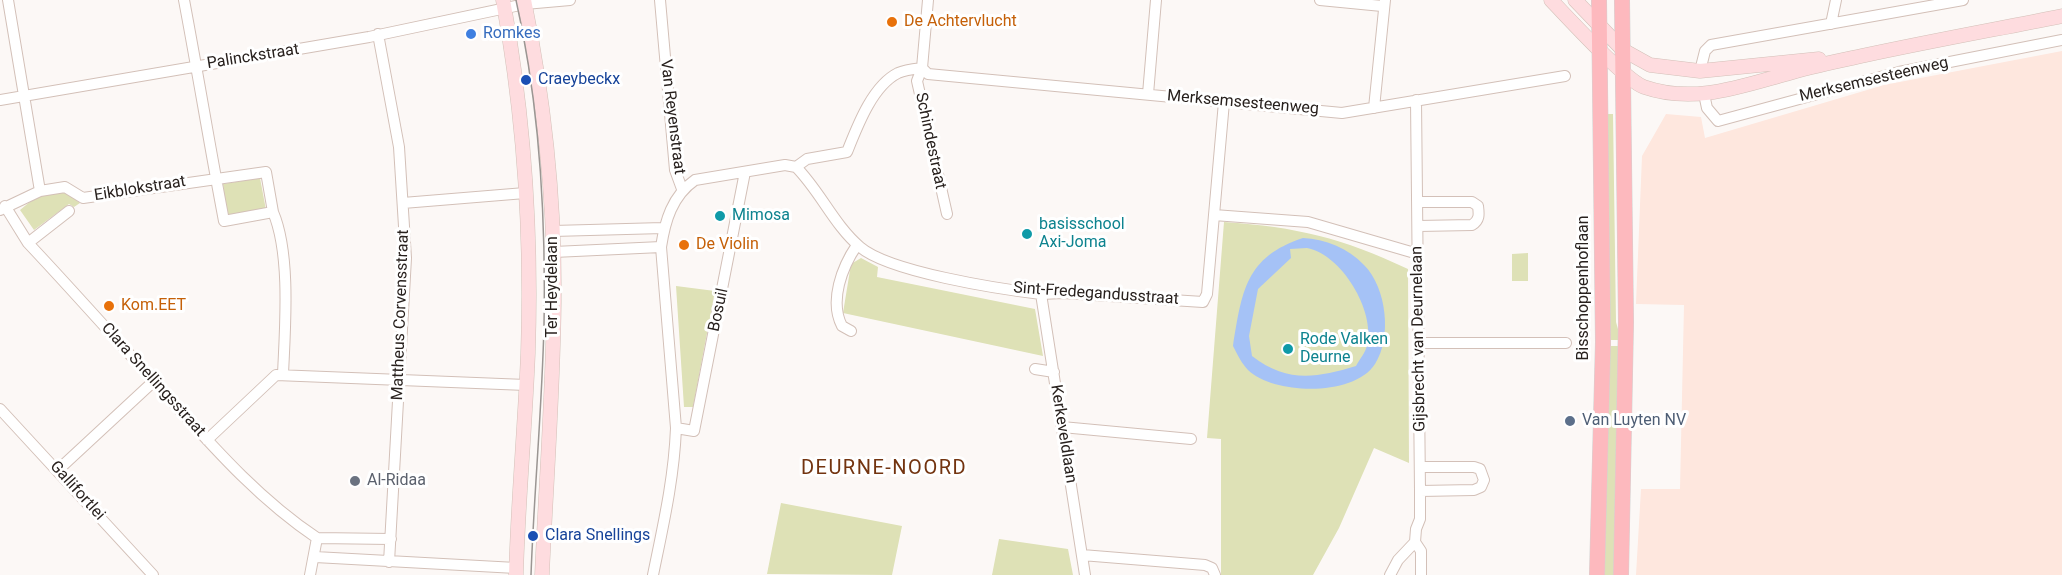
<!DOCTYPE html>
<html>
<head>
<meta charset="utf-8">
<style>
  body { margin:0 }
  canvas { display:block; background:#fcf8f6 }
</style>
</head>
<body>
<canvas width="2062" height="575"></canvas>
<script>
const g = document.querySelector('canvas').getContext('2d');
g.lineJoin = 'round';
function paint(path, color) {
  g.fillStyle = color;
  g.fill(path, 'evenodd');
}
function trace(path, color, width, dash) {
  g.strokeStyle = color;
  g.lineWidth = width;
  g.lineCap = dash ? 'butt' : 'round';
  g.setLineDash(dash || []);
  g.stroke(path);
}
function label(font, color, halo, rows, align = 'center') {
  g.font = font + ' Roboto,sans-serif';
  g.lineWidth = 6;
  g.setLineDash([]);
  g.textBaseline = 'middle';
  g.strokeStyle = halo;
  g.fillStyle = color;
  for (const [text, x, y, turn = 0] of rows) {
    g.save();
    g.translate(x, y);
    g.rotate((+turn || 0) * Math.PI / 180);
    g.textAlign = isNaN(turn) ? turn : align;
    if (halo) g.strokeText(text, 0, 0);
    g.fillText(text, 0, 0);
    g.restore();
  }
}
paint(new Path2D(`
  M2062,51V575H1636L1641,489H1680L1684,305L1636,304L1642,156L1666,114L1701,117L1705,138L1884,85Z`), '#fee7de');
paint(new Path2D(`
  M1605,114H1613L1616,322L1621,340H1608Z
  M260,178L266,210L227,217L223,184Z
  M65,192L80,203L74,207L69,204L34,230L20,210L37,196Z
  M1224,222C1297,227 1342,238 1408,269L1409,463L1374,448L1339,528L1313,575H1221V439L1207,438Z
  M1528,253V281H1512V254Z
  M861,258L878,267L877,277L1035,309L1043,356L843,313L851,264Z
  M676,286L715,291L693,407H684Z
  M1609,346H1621L1616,575H1604Z
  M781,503L902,526L892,575L767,574Z
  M999,539L1068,549L1073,575H992Z`), '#dee1b6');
paint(new Path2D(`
  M1303,238C1325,239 1348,248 1364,265C1387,288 1392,338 1375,364C1354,397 1274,395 1248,370C1242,364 1237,354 1233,346C1242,292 1245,257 1303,238ZM1307,248C1341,254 1376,311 1367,345C1366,352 1359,360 1356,366C1316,378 1287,383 1252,356L1249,336L1258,289L1291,258L1290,249Z`), '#a5c2f6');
const street = new Path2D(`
  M8,0L40,191
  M660,0L675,170L682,189
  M928,0L922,68L917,81L947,214
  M1320,0L1382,6
  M1831,24L1836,0
  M378,34L399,147L406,258L389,562
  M922,68L928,74L1342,113L1565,76
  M1700,71L1705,51L1711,45L1963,0
  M1148,94L1156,0
  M1704,94L1707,108L1718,121L1899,72L2062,40
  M0,100L369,37L525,4L570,0
  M1416,100L1420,491V519L1416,529L1415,542L1421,551V575
  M1374,108L1385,0
  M796,167C820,191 834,225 860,247C889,272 999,289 1041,294L1063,293L1203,302L1207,294L1224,102
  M1417,202H1472L1478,206C1479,214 1480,220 1472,225L1418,226
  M403,203L525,193
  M5,206L28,243C76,294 122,346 169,398C215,449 260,500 317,538L310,575
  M0,210L40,191L65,187L83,198L266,172L273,212L224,221C210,148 198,74 184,0
  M273,212C291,254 285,328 283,374
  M1214,215L1308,222L1418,254
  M553,231L663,228
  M28,243L69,211
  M554,252L661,247
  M1041,294L1085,575
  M851,331L842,326C829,301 842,267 857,245
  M1419,343H1566
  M1035,369L1054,372
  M0,409L153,575
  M1062,427L1191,439
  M676,428L694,431L745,172
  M207,440L276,375L526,385
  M1420,467H1474L1480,469L1484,480L1481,487L1474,490L1420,491
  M58,470L154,381
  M317,538L391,539
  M1082,555L1205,565L1212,568L1215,575
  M315,557L516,568
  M653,575C663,526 674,479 676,428L661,247C665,221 672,196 695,180L785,165L796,167L807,159L847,152C857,127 872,86 898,73C905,70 914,69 922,68
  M1390,575L1398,560L1415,542`);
const secondary = new Path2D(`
  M503,0C524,116 532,235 528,353C525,427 518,501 516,575
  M524,0C544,99 555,201 554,302C553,393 546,484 542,575
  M1551,0C1568,18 1625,80 1644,87C1693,104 1739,87 1786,74C1812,66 1839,61 1866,55C1931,41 1997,29 2062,16
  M1575,0L1623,50L1650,65L1700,71L1819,59`);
const primary = new Path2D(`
  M1597,575L1603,342L1599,0
  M1621,575L1626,322L1622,0`);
trace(street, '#d3c0b8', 12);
trace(secondary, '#d3c0b8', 15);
trace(primary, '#d4d3d2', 16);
trace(street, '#fff', 10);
trace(secondary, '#fedcdf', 14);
trace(primary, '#fdb9be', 15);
trace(new Path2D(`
  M516,0C540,106 546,217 544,325C542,409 534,492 531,575`), '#9b9693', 1.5);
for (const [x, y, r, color] of [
  [892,22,6,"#e8710a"],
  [471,34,6,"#3f7fe0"],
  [526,80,6,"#1a4fb4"],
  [720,216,6,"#0f9aa8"],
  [1027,234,6,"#0f9aa8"],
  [684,245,6,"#e8710a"],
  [109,306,6,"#e8710a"],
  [1288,349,6,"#0f9aa8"],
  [1570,421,6,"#5c6f8a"],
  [355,481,6,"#6b7280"],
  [533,536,6,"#1a4fb4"]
]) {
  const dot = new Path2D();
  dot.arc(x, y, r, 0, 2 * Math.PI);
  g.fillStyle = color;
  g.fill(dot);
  trace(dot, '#fff', 2);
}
label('16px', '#c56008', '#fff', [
  ["De Achtervlucht",904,22],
  ["De Violin",696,245],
  ["Kom.EET",121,306]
], 'left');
label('16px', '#366cbe', '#fff', [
  ["Romkes",483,34]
], 'left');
label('16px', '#28211e', '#fff', [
  ["Palinckstraat",253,57,-9],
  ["Merksemsesteenweg",1874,80,-13],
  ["Merksemsesteenweg",1243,103,5],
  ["Van Reyenstraat",672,117,83],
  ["Schindestraat",930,141,78],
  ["Eikblokstraat",140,189,-9],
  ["Ter Heydelaan",553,287,-90],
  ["Bisschoppenhoflaan",1584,288,-90],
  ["Sint-Fredegandusstraat",1096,294,4],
  ["Bosuil",719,310,-78],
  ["Mattheus Corvensstraat",401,315,-88],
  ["Gijsbrecht van Deurnelaan",1419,339,-91],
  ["Clara Snellingsstraat",153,380,48],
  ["Kerkeveldlaan",1063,434,81],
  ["Gallifortlei",77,491,48]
]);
label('16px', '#164399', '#fff', [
  ["Craeybeckx",538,80],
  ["Clara Snellings",545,536]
], 'left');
label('16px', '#0d838f', '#fff', [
  ["Mimosa",732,216],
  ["basisschool",1039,225],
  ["Axi-Joma",1039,243],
  ["Rode Valken",1300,340],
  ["Deurne",1300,358]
], 'left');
label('16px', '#4e5e75', '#fff', [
  ["Van Luyten NV",1582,421]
], 'left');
label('16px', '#5b616d', '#fff', [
  ["Al-Ridaa",367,481]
], 'left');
g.letterSpacing = '1.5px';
label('20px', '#733410', '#fff', [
  ["DEURNE-NOORD",884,469]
]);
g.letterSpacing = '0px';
</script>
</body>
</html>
